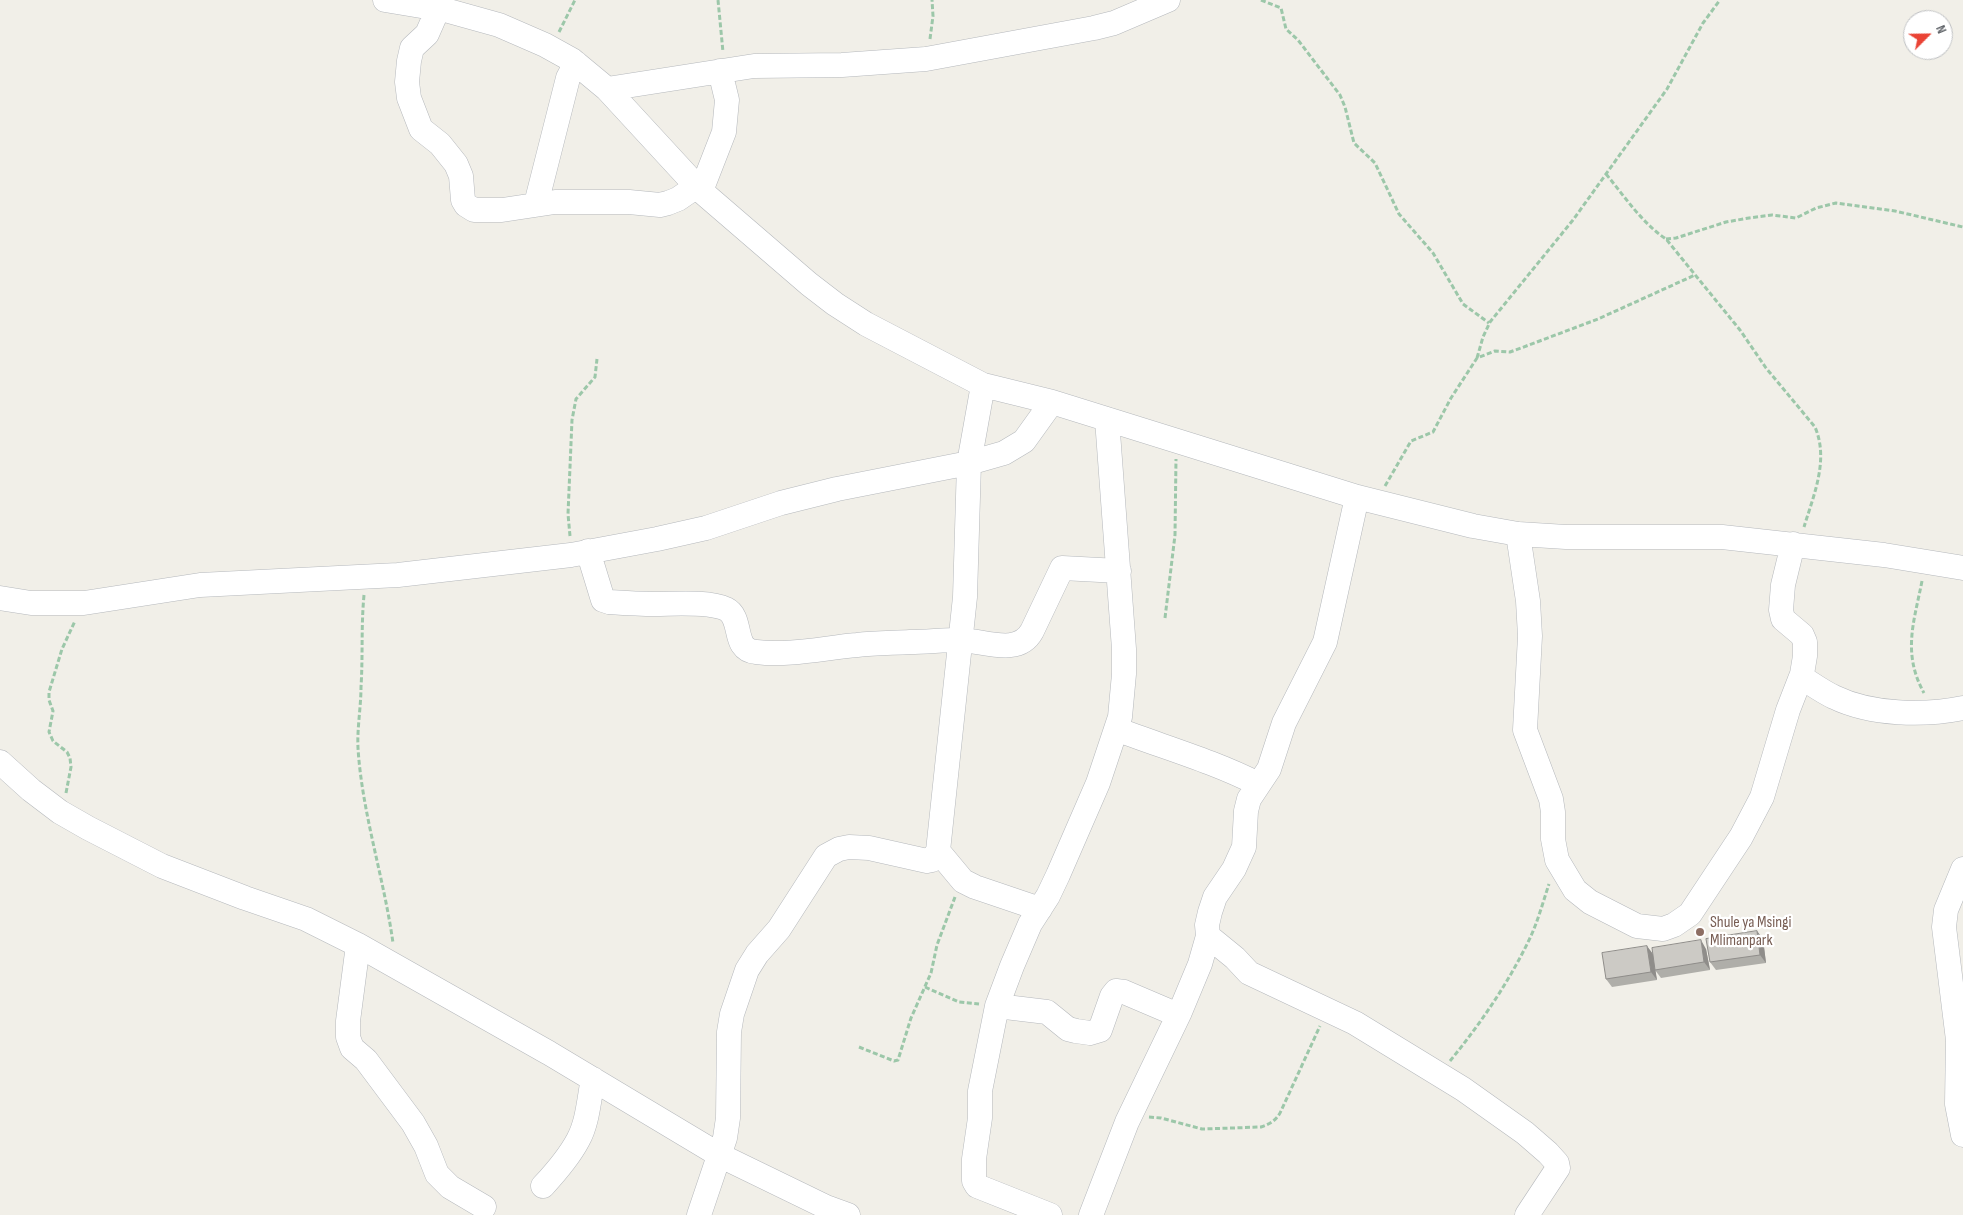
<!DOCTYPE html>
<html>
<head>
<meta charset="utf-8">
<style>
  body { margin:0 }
  #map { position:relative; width:1963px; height:1215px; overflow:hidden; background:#f1efe8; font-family:"Sofia Sans Condensed",sans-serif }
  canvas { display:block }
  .north { position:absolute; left:1903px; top:10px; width:50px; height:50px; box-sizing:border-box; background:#fff; border:1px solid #bfc1c3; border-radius:50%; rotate:67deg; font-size:14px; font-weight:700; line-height:20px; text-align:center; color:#5f6368 }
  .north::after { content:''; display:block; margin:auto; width:18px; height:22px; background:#ea4335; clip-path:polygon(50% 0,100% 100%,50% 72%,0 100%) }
</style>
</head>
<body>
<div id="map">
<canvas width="1963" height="1215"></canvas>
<div class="north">N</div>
</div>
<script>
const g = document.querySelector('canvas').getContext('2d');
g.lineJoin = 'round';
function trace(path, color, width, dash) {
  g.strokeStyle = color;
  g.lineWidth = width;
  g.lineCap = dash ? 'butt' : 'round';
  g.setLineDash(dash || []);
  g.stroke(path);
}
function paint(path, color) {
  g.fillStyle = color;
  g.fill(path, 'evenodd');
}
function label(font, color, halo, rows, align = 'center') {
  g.font = font + ' "Sofia Sans Condensed",sans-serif';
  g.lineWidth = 4.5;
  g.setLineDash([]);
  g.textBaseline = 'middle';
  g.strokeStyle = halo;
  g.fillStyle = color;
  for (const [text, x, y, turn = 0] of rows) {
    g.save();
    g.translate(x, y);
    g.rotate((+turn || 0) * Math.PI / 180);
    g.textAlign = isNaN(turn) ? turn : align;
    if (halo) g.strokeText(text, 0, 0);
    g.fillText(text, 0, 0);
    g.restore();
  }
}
const minor = new Path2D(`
  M385,0L445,10L499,25L545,45L572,60L607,89L701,191L809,284L835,304L866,324L983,385L1052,402L1357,497L1473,526L1518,534L1566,537H1722L1884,555L1963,568
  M438,9L427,34L412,48L409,61L407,82L409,98L421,129L440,144L456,164L461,176L463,200L466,205L474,210H502L555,202H629L660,205L668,203L678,199L697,186
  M607,89L754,66L842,65L926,59L1094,28L1114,23L1168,0
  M701,191L724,132L727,100L720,71
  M536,204L568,78L576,63
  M1518,534L1528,601L1530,636L1525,730L1551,799L1553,812V839L1557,860L1575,890L1590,902L1637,926L1663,929L1674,925L1690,914L1741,837L1762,797L1788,710L1802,674L1805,656V642L1802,635L1783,619L1781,610L1783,585L1793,544
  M588,551L603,600L609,602C624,603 639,604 655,604C674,604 709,601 726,609C744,618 731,650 756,652C790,656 823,648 857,645C875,643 893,643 910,642C926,642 943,640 959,640C983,640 1018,657 1032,631L1062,568L1119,571
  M0,598L31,603H84L200,585L398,575L571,555L657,539L706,528L781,503L837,489L969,463L1004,453L1024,441L1052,402
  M1801,677C1812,684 1823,692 1834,697C1871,715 1924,716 1963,708
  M1116,729C1163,747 1213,761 1258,784
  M0,762L31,790L60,812L88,828L162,866L245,898L306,919L358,945L549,1053L721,1156L826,1207L848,1215
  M938,851L963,881L975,887L1040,909
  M1963,869L1946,910L1944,927L1958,1040L1957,1104L1963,1135
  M1208,936L1235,958L1249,973L1355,1023L1463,1089L1525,1133L1548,1153L1557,1163L1558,1168L1527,1215
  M358,945L348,1021V1037L352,1048L366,1060L413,1123L426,1146L437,1174L450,1187L484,1207
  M997,1006L1047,1012L1068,1029L1076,1031L1090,1033L1100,1030L1112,996L1116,991L1124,992L1178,1015
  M543,1186C556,1172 569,1157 578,1140C588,1122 589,1098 593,1079
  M699,1215L725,1138L728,1118L729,1032L732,1014L747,970L757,954L779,929L826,856L839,849L849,847L869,848L927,861L932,860L938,851L965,597L969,463L983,385
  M1050,1215L977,1186L974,1181V1159L980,1118V1091L997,1006L1012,966L1030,924L1048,896L1058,875L1098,783L1120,717L1124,674V649L1107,419
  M1091,1215L1127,1122L1180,1012L1200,964L1208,936L1207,925L1210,912L1215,897L1234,869L1244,847L1246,811L1249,799L1269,769L1284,723L1325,642L1357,497`);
trace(minor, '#b5b8bc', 25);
trace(new Path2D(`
  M718,0L723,52
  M1261,0L1281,8L1286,29L1298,40L1340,95L1345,107L1354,143L1375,163L1399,214L1433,253L1463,304L1489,323
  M559,32L575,0
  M930,39L933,16L932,0
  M1606,174C1625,197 1642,223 1666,239L1740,330L1766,368L1815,427C1829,460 1814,494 1804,527
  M1666,239L1676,238L1726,222L1749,218L1772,215L1796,218L1816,208L1836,203L1895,211L1963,227
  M1477,358L1483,337L1490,322L1573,220L1601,181L1667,89L1703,23L1720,0
  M1385,486L1411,441L1433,432L1451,398L1477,358L1495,351L1510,352L1521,348L1598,319L1695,275
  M570,536L568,514L572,420L576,399L595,377L597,359
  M1922,581C1914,622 1902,653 1924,693
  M364,595C361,627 363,655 361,687C361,707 357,728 358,748C362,813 384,878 393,943
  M1165,618L1175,535L1176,459
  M66,793L71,767L70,758L67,752L53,741L49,732L53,711L49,700V692L62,649L75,621
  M925,987L959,1002L979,1004
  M859,1047L894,1061L898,1060L911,1018L931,973L937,945L955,897
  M1450,1061C1481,1023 1509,982 1530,938C1538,921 1543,902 1549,884
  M1149,1117L1161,1118L1202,1129L1261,1127C1270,1124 1277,1120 1281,1111L1320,1026`), '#9cc7a9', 3, [5, 2.5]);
trace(minor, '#fff', 24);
paint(new Path2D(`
  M1757,931L1763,939L1766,963L1716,970L1710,962Z
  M1647,946L1652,954L1706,949L1710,970L1661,978L1655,970L1657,980L1612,987L1606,979Z`), '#afaea9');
paint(new Path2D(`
  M1757,931L1763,939L1766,963L1760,955Z
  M1701,940L1706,949L1710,970L1704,962Z
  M1647,946L1653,954L1657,980L1651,972Z`), '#8f8d8a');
const building = new Path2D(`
  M1757,931L1760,955L1710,962L1706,939Z
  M1701,940L1704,962L1655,970L1652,948Z
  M1647,946L1651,972L1606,979L1602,953Z`);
paint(building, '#cccac5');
trace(building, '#8f8d8a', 1);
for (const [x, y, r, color] of [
  [1700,932,5,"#8d6e63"]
]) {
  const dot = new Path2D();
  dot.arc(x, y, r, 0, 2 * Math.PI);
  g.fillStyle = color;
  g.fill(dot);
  trace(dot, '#fff', 2);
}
label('16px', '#785e54', '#fff', [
  ["Shule ya Msingi",1710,923],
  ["Mlimanpark",1710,941]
], 'left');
</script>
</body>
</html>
